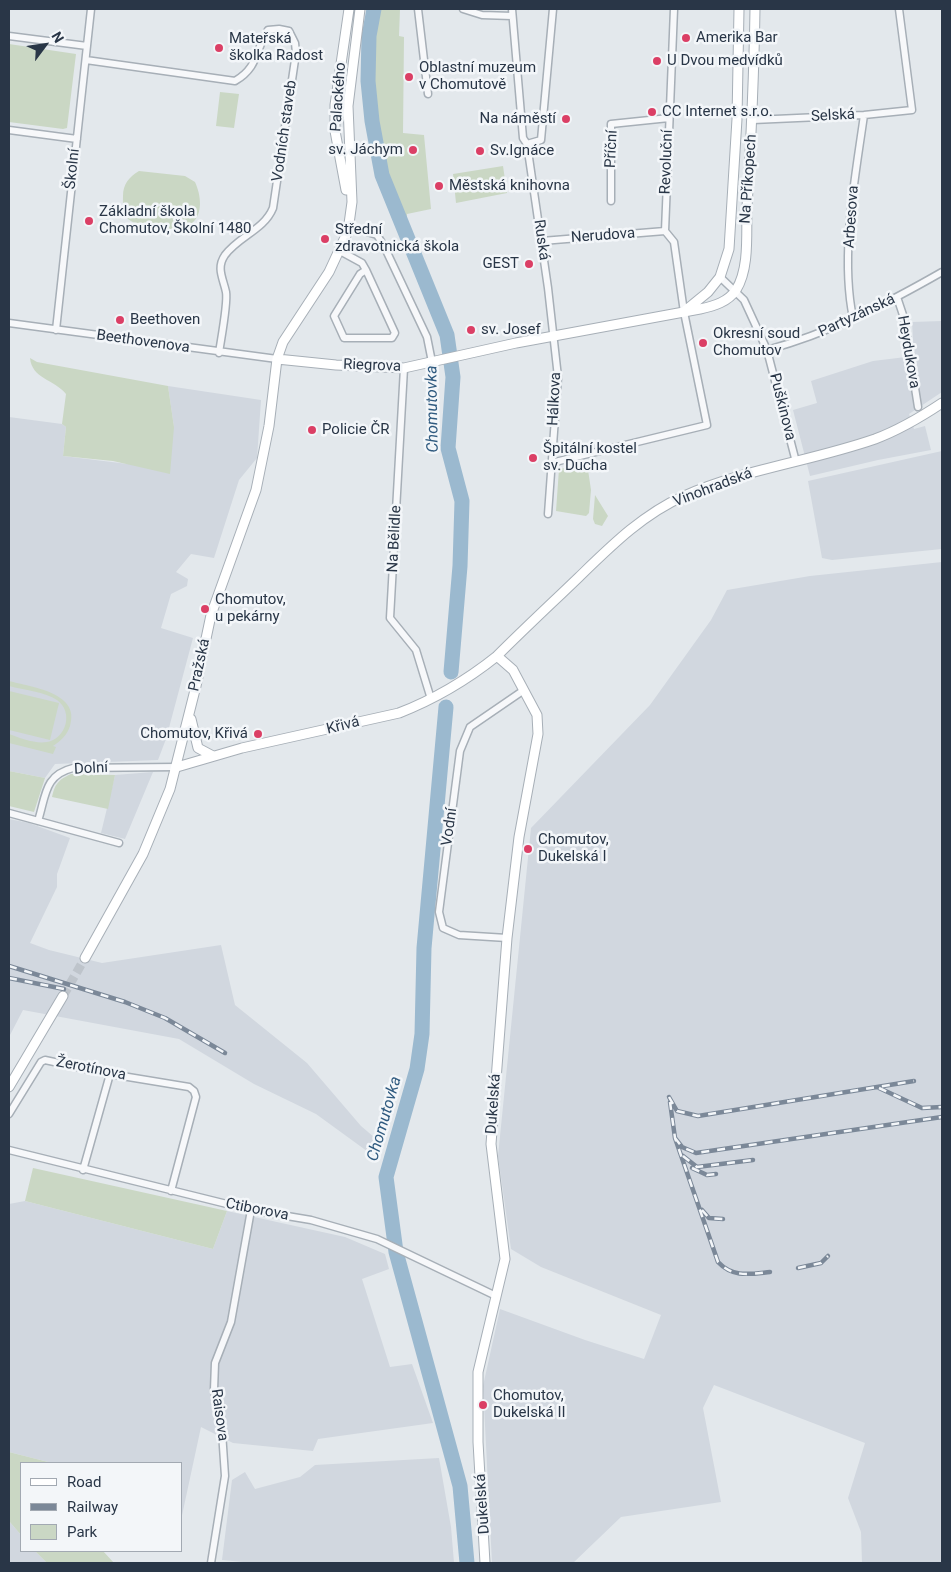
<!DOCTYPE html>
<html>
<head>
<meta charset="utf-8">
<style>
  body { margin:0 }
  #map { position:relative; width:951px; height:1572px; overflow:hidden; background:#e3e8ec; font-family:Roboto,sans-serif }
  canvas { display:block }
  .frame { position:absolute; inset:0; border:10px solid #293647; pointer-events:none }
  .legend { position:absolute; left:20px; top:1462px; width:162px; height:90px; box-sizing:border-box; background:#f3f6f9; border:1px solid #a2a9b2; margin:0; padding:6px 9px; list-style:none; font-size:15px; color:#293647 }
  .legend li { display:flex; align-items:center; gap:10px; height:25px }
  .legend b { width:25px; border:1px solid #a2a9b2 }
  .north { position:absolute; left:20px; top:20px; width:50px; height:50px; -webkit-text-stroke:4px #f3f6f9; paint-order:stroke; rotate:59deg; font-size:14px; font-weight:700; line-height:20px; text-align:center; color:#293647 }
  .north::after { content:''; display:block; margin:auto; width:18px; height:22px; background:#293647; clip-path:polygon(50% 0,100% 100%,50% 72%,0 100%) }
</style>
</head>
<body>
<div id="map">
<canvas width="951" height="1572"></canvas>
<div class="frame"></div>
<ul class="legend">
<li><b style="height:6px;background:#fff"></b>Road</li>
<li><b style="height:6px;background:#7b8898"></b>Railway</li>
<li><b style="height:14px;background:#cad7c4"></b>Park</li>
</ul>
<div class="north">N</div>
</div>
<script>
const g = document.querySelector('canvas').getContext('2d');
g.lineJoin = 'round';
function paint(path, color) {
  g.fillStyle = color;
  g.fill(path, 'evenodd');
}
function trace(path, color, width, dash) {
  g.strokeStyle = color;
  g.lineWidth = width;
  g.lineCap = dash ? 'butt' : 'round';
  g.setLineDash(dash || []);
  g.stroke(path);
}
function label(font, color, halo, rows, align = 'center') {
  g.font = font + ' Roboto,sans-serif';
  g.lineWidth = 5;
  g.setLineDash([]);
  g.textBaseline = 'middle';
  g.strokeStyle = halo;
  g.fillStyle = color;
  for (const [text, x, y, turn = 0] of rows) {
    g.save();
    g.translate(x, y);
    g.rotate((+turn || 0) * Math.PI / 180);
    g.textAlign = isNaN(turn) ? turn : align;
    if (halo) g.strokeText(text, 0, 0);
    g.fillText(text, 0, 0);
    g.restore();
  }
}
paint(new Path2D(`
  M942,321V392L909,414L914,429L925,426L931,450L878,460L810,476L793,410L817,403L811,381L873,361L914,356L912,322Z
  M168,386L261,400L257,458L239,480L214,558L191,554L176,572L188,579L187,586L171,594L161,628L193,638L166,739L158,760L55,764L45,778L9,771V417L62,424L66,427L63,456L128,464L174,427Z
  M942,451V549L832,560L822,558L808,481Z
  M942,562V1563H862L861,1532L848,1498L865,1443L714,1385L703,1408L721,1502L621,1517L573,1563H492L483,1386L500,1309L585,1340L644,1359L661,1315L541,1267L511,1249L498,1156L531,828L650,705L711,620L727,590L810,576Z
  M153,772L125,839L101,833L115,775Z
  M9,819L29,823L70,838L57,874V887L30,943L49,950L102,963L221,945L235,1005L307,1063L361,1126L381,1143L371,1154L316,1114L254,1084L179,1039L23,1010L9,1037Z
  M25,1201L213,1249L227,1211L345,1237L385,1254L389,1269L362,1279L390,1367L412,1364L433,1423L318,1439L313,1451L233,1443L201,1427L181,1520V1463H52L9,1452V1204Z
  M439,1458L451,1527L454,1563H254L222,1560L232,1480L245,1472L255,1489L300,1477L315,1465Z
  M9,1521L21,1535V1551H35L47,1563H9Z`), '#d1d7df');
paint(new Path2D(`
  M377,9H400L399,36L404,37L403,133L424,135L431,209L407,214V217L402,218C375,154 361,77 377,9Z
  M9,44L76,54L67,128L63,129L9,122Z
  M220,92L239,94L234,128L216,126Z
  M503,166L507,193L456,203L453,174Z
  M139,171L185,176L195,182C201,195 204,215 190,225C180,233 136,228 127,218C122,212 123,203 123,196C123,184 129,177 139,171Z
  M30,358L37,362L168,386L174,427L170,474L113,461L63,456L66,427L62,424L66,394C54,379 32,379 30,358Z
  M587,463L591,490L589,513L586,516L556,511L559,469Z
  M595,495L608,516L602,526L595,524L593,519Z
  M9,681C30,687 81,692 70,726C67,735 61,741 53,746L56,747L53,754L9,743V734C20,738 35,744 47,742C66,739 74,712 57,700C45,692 24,690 9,686Z
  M9,691L59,703L50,740L9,730Z
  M9,771L45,778L34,812L9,806Z
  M71,774L115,775L108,809L52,797C55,784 58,780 71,774Z
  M33,1168L227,1211L213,1249L25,1201Z
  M9,1452L52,1463H21V1535L9,1521Z
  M35,1551H103L114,1563H47Z`), '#cad7c4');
trace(new Path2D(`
  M374,9L369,36L368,81L372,121L382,175L447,335L453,377L448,448L462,501L460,566L451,672
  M446,707L424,948L422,1034L417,1069L386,1177L396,1252L460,1486L467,1563`), '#9bb9cf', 15);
trace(new Path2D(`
  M63,996L85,958`), '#bec4cb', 9, [9, 4.5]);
const street = new Path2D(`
  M418,9L428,94
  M463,9L482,15L512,16
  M512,9L523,138L527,144L541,140L553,9
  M9,36L87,46
  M86,60L235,81C259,67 255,50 268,30L279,29L289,31L295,43L296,53L273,208C264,230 239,236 225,255C216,268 223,278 226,292C228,303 221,339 219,353
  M753,120L864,115L912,110L899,9
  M9,130L77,139
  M527,144L548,288L558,377L548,514
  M611,201V124L669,118
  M364,231L377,235L384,246L427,337L432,362
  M542,241L665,231
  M340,251L362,263L366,270L395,333L392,338H344L334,316L360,274L366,270
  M720,277L744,300L767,350L796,462
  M897,297L904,318L918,407
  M853,318C840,254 855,180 864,115
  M9,323L277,359
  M56,330L91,9
  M767,350C830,333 886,304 942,272
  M404,368L390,618L416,650L431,699
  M551,463L707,425L684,312L674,242L665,231L674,9
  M9,813L119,843
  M38,821C46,796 44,775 73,768L177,767
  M507,938L459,935L443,928L439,912L460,751L470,727L524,690
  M9,1114L41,1062L45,1060L110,1074L189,1087L194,1091L196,1097L171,1191
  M9,1150L251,1210L311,1220L377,1239L496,1296
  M83,1170L110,1074
  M211,1563L225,1476L222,1432L214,1390L215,1363L231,1322L251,1210`);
const secondary = new Path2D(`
  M346,190L335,131V105L349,9
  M686,310L708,292L720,277L729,249L737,119L739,9
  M277,359L336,365L404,368L516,343L700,309C714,306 728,302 736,290C750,268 746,232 747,207C751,141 754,75 755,9
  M191,719L198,748L213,756
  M177,767L242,748L399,713C435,699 467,680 497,656C524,629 552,603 579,577C611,546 643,514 684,496C745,469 812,461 875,439C899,430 921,417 942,403
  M85,958L143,854L170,789L196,686L211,615L256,490L269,426L277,359L283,342L329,272L348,231L352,202L348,106L360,9
  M9,1087L63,996
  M485,1563L478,1442V1372L505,1259L491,1144L507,938L519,837L538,734L537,715L513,670L497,656`);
trace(street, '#a7afb7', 9);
trace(secondary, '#a7afb7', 11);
trace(street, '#f7f8fa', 6);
trace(secondary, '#fff', 9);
const rail = new Path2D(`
  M9,966L125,1002L165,1018L225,1053
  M9,978L64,989
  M879,1088L922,1108L942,1107
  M669,1097L677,1111L698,1116L914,1081
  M670,1102L675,1138L718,1262C733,1278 750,1274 770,1272
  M675,1138L682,1147L696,1153L942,1117
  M683,1156L697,1167L753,1160
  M692,1168L707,1175L716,1174
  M702,1210L709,1218L723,1219
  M798,1268L821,1263L828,1256`);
trace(rail, '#7b8898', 4.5);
trace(rail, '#f3f6f9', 2.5, [8]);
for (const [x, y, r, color] of [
  [686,38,5,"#db3f65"],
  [219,48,5,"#db3f65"],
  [657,61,5,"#db3f65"],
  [409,77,5,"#db3f65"],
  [652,112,5,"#db3f65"],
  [566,119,5,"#db3f65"],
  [413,150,5,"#db3f65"],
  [480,151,5,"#db3f65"],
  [439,186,5,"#db3f65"],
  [89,221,5,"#db3f65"],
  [325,239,5,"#db3f65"],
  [529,264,5,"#db3f65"],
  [120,320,5,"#db3f65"],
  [471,330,5,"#db3f65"],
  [703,343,5,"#db3f65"],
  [312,430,5,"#db3f65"],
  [533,458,5,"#db3f65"],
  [205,609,5,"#db3f65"],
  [258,734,5,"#db3f65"],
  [528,849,5,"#db3f65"],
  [483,1405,5,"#db3f65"]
]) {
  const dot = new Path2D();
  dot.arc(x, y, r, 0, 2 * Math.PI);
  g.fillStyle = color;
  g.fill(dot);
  trace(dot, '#f3f6f9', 2);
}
label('15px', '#293647', '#f3f6f9', [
  ["Amerika Bar",696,38],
  ["Mateřská",229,39],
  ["školka Radost",229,56],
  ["U Dvou medvídků",667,61],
  ["Oblastní muzeum",419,68],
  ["v Chomutově",419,85],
  ["CC Internet s.r.o.",662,112],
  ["Na náměstí",556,119,"right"],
  ["sv. Jáchym",403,150,"right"],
  ["Sv.Ignáce",490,151],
  ["Městská knihovna",449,186],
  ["Základní škola",99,212],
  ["Chomutov, Školní 1480",99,229],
  ["Střední",335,230],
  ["zdravotnická škola",335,247],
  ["GEST",519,264,"right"],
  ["Beethoven",130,320],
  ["sv. Josef",481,330],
  ["Okresní soud",713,334],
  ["Chomutov",713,351],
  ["Policie ČR",322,430],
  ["Špitální kostel",543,449],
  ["sv. Ducha",543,466],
  ["Chomutov,",215,600],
  ["u pekárny",215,617],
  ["Chomutov, Křivá",248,734,"right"],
  ["Chomutov,",538,840],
  ["Dukelská I",538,857],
  ["Chomutov,",493,1396],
  ["Dukelská II",493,1413]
], 'left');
label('15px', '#293647', '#f3f6f9', [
  ["Palackého",339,97,-86],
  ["Selská",833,116,-3],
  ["Vodních staveb",285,131,-82],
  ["Příční",612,149,-87],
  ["Revoluční",667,162,-88],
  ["Školní",73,169,-84],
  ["Na Příkopech",749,179,-86],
  ["Arbesova",852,217,-86],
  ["Nerudova",603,236,-4],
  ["Ruská",541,240,82],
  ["Partyzánská",857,316,-25],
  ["Beethovenova",143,342,8],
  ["Heydukova",908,352,80],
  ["Riegrova",372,366,2],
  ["Hálkova",555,399,-87],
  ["Puškinova",782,407,76],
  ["Vinohradská",713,488,-21],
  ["Na Bělidle",395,539,-87],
  ["Pražská",200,665,-78],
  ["Křivá",343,726,-14],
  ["Dolní",91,769,-3],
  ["Vodní",450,827,-82],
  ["Žerotínova",91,1069,11],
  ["Dukelská",494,1104,-86],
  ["Ctiborova",257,1210,11],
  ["Raisova",219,1415,82],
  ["Dukelská",483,1504,-94]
]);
label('italic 16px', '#2f5a7f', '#f3f6f9', [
  ["Chomutovka",433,409,-91],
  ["Chomutovka",385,1119,-74]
]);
</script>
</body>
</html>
